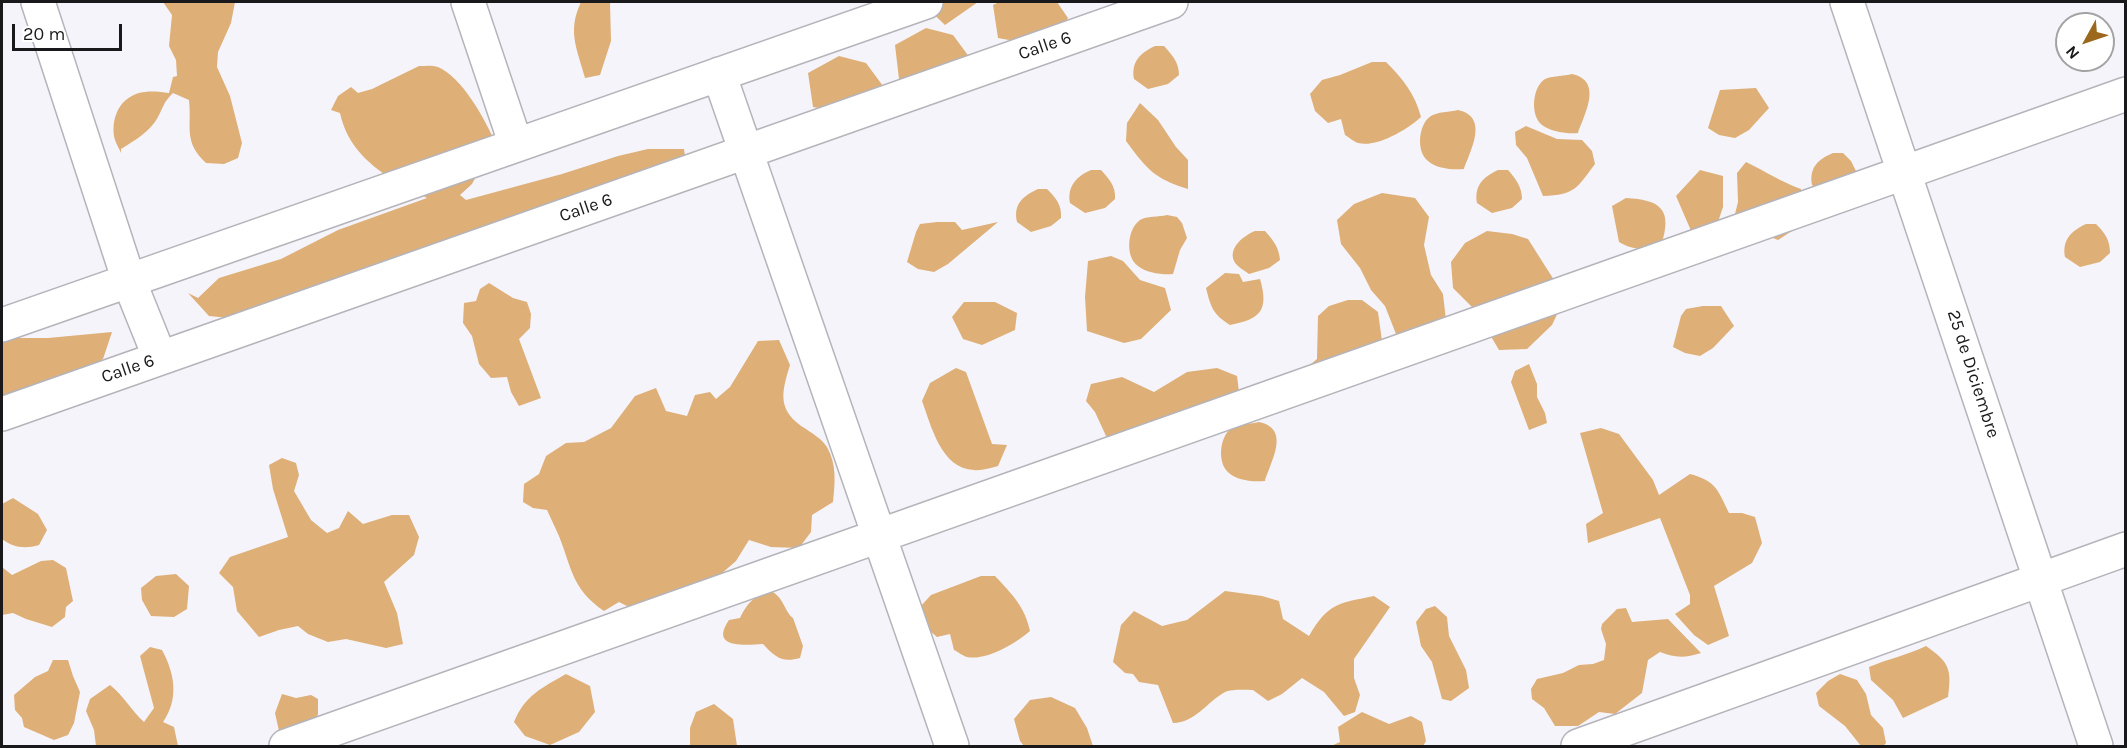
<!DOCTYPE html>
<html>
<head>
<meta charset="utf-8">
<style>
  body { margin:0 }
  #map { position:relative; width:2127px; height:748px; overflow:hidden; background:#f5f4fa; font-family:Karla,sans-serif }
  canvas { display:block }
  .frame { position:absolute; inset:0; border:3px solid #19191b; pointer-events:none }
  .north { position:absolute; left:2055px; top:12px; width:60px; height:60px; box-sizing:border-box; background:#fff; border:2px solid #a3a3a4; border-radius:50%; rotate:230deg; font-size:16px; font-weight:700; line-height:24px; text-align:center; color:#19191b }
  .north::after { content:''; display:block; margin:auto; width:21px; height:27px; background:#9b681e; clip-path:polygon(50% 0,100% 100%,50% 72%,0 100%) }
  .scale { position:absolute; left:12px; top:24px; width:110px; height:27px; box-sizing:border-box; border:3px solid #19191b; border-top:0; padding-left:8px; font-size:18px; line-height:21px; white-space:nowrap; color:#19191b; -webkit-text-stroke:4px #fff; paint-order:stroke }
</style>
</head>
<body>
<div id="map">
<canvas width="2127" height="748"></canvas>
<div class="frame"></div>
<div class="north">N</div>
<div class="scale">20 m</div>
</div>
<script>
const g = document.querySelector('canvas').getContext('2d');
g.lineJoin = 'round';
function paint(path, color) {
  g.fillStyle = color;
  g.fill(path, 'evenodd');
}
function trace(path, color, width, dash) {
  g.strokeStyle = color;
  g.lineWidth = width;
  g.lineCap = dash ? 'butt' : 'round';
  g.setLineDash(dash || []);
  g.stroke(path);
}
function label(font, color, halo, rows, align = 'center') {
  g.font = font + ' Karla,sans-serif';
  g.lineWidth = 4.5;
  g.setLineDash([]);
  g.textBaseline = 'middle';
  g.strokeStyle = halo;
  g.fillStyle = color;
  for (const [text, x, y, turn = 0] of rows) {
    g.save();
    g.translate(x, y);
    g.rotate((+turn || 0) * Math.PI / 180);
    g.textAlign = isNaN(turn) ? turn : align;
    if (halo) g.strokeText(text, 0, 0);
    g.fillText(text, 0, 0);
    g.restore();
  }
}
paint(new Path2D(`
  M163,2H235L231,23L218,52L217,67L230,96L242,143L238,158L224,164L206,163C183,141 192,129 189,100L173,93C163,103 164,106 158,117C150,132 135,140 121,149V153C119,148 115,142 114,136C111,114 123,94 145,92C153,91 161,92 169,93L173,77L177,76L176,60L169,46L172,15Z
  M581,2H610L611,41L600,75L585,78C577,48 567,32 581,2Z
  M921,2H978L945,25Z
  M999,2H1057L1068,18L1059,35L1020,42L998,38L993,5Z
  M926,28L953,35L970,58L922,83L899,79L895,45Z
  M1155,46H1164C1172,55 1179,62 1179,75L1168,84L1148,89L1134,79C1131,62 1140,53 1155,46Z
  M839,56L866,63L883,86L835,111L813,107L808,73Z
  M1372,62H1386C1403,79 1415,94 1421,117C1408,129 1377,148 1358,143C1354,142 1349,137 1345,135L1341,119L1328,123L1315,111L1310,94L1322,80L1340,75Z
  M419,66C425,66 432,65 438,67C462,77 485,119 495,142L472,184L460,195L466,200L562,174L618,156L648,149H684L688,177L326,287L296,293L240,319L209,316L188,293L198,298L219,278L281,259L338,230L427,198C419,193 407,189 398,183C370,166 347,146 340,113L331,110L338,96L351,87L358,93L372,89Z
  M1572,74C1603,81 1585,113 1578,133C1568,134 1551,132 1542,125C1530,116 1532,87 1545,79C1551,76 1564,76 1572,74Z
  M1756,88L1769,108L1749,130L1735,138L1719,135L1708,128L1720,90Z
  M1140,103L1158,120L1176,147L1188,160V189C1153,178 1147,169 1126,141L1127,123Z
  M1458,110C1489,117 1471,149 1464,169C1453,170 1437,169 1428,161C1416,152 1418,124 1431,116C1437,112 1450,112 1458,110Z
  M1526,126L1557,139L1582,140L1592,151L1595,164C1577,188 1575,195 1543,196L1527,158L1516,145L1515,132Z
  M1833,153H1843L1851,161L1857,173L1826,196L1812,185C1809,168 1818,159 1833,153Z
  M1746,162C1765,171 1781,182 1801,189L1803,208L1795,229L1778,240L1733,222L1738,202L1737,173Z
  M1091,170H1101C1109,179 1116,186 1115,199L1105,208L1085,213L1070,203C1067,186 1077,176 1091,170Z
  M1498,170H1508C1516,179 1522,187 1522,199L1512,208L1492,213L1477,203C1474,186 1483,177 1498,170Z
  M1700,170L1723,176V207L1718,222L1692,233L1676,196Z
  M1038,189H1047C1056,198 1062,205 1061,218L1051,226L1031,232L1017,222C1013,204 1023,196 1038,189Z
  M1382,193L1415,198L1429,217L1424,245L1431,275L1443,294L1446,320L1398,339L1385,306L1371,290L1360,268L1341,244L1337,220L1354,204Z
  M1626,198C1661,200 1673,209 1661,246C1644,250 1635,251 1619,242L1612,206Z
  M1167,215L1177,217L1182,223L1187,238L1180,250L1173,274C1163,275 1146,273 1138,266C1125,257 1127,229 1140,220C1146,216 1159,217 1167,215Z
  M937,222H955L962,230L998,222L948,264L934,272L918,269L907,262L916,232L920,224Z
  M2086,224H2096C2105,233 2110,240 2110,253L2100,262L2080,267L2065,257C2062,240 2071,231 2086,224Z
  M1255,231H1265C1273,240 1279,247 1280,260L1269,268L1249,274C1244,270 1236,266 1234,261C1228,247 1245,235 1255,231Z
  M1487,231L1512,234L1528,239L1554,280L1561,306L1552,325L1527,349L1499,350L1476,311L1453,288L1451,262L1465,243Z
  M1111,256L1123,261L1140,280L1165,288L1171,310L1141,339L1124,343L1087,331L1085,297L1088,261Z
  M1225,273L1239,274L1243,282L1260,279C1269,310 1261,319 1230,325C1213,314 1211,308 1206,288Z
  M489,283L513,298L527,302L531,314L530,328L519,339L541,398L519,406L511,392L507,377L491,378L479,364L472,336L463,323L464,303L476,301L480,289Z
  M1348,300H1362L1378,312L1382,341L1300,373L1317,359L1318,316L1329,306Z
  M964,302H995L1017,313L1015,330L982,345L963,339L952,317Z
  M1703,306H1721L1734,326L1713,348L1700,356L1685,353L1673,347L1681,316L1686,309Z
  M112,332L103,359L49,391L2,396V341L16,338H48Z
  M779,340L790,365C781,394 777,411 806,429C813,434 822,439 827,447C837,465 835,483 833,502L812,515L811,532L799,548L771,547L749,540L736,561L714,580L633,609L619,602L604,611C572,589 572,569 559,536C555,527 551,519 547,510L533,508L523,502L524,484L539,474L546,456L566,443L584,442L611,428L635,396L656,388L666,411L687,416L695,395L710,392L716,399L730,387L758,341Z
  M1529,364L1537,384V397L1545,413L1547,423L1529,430L1511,382L1515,371Z
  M956,368L966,372L992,444L1007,445L998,466C990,468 981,471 974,470C941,469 931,425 922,401L930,383Z
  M1217,368L1237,376L1239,392L1124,438L1106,436L1095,412L1086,401L1091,384L1122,377L1154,392L1187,372Z
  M1259,422C1291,429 1271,461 1265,481C1254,482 1238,481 1229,473C1217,464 1219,436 1232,428C1238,424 1251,424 1259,422Z
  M1601,428L1619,434L1653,480L1659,495L1690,474C1716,481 1718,490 1729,513H1742L1755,517L1762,543L1752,563L1714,586L1729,636L1708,645L1694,635L1675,614L1690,604V595L1660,518L1588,543L1586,524L1603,513L1580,433Z
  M282,458L296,463L299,475L294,491L311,520L327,533L339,528L348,511L363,524L392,515H409L419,537L414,555L384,582L397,613L403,644L386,648L346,639L328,642L308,634L298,626L279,630L259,637L237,611L233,587L219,573L230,557L288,537L273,489L269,465Z
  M13,498L38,514L47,530L39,545C25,549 14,548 2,539V504Z
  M53,560L66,568L73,601L66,607L65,617L52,627L26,619L13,613L2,615V567L12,575L41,561Z
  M176,574L189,586L187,609L174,617L151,616L142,600L141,588L156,576Z
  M981,576H995C1012,594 1025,607 1030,631C1016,643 987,661 967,657C963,656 958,652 954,650L950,634L937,637L924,626L919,608L931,595Z
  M1225,591L1262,596L1279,601L1283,619L1309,636C1328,603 1339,603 1374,596L1390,607L1354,659V678L1360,695L1355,712L1344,716L1324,692L1302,678L1282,694L1268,701L1253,690C1245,690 1232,689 1225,692C1207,702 1195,723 1173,723L1158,685L1139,682L1133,674L1125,673L1113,662L1121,625L1134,611L1162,626L1187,620Z
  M773,592C785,600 784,611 793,618L803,646L800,658C782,663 775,657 763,644C745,645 709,649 729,620L740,618C748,602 755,594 773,592Z
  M1435,606L1447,617L1449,636L1466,670L1469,688L1451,701L1442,699L1432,662L1421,646L1416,622L1426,609Z
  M1626,608L1632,622L1668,619L1701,653C1685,658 1675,658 1660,652L1648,660L1642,693L1615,714L1599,712L1578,726H1555L1544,708L1532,699L1531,689L1537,679L1563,673L1579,665L1593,664L1604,660L1606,644L1601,629L1602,624L1617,609Z
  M1926,646C1949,662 1952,669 1948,697L1903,718L1893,700L1871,680L1869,667C1888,659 1907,655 1926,646Z
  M150,647L162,650C175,674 179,699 163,722L174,727L178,746H96L94,730L86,711L90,699L110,685C124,696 131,710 144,722L154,708L140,656Z
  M53,660H68L73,676L80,692L74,723L68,735L54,740L24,727L22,718L15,710L14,695L35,677L48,671Z
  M566,674L590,686L595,712L579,732L550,745L525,736L514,722C525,695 542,688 566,674Z
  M1840,674L1857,680L1866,694L1871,715L1883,728L1886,743L1883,746H1861L1845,726L1819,706L1816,693L1828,681Z
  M282,694L296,698L311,695L318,699V714L314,726L279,731L275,713Z
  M1051,697L1075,708L1087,728L1093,746H1024L1020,741L1014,719L1030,700Z
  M714,704L733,719L737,746H690V728L696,712Z
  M1362,712L1389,724L1411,716L1422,722L1426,741L1423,746H1331L1340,742L1338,727Z`), '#deaf77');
const minor = new Path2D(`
  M38,2L129,281L160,358
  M468,2L516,145
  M1847,2L2096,746
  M719,74L952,746
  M2,325L926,2
  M2,414L1171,2
  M286,746L2126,94
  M1578,746L2126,549`);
trace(minor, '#b5b4ba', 36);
trace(minor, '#fff', 33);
label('18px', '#19191b', '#fff', [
  ["Calle 6",1045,46,-19],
  ["Calle 6",586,208,-19],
  ["Calle 6",128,369,-19],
  ["25 de Diciembre",1973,374,72]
]);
</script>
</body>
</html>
